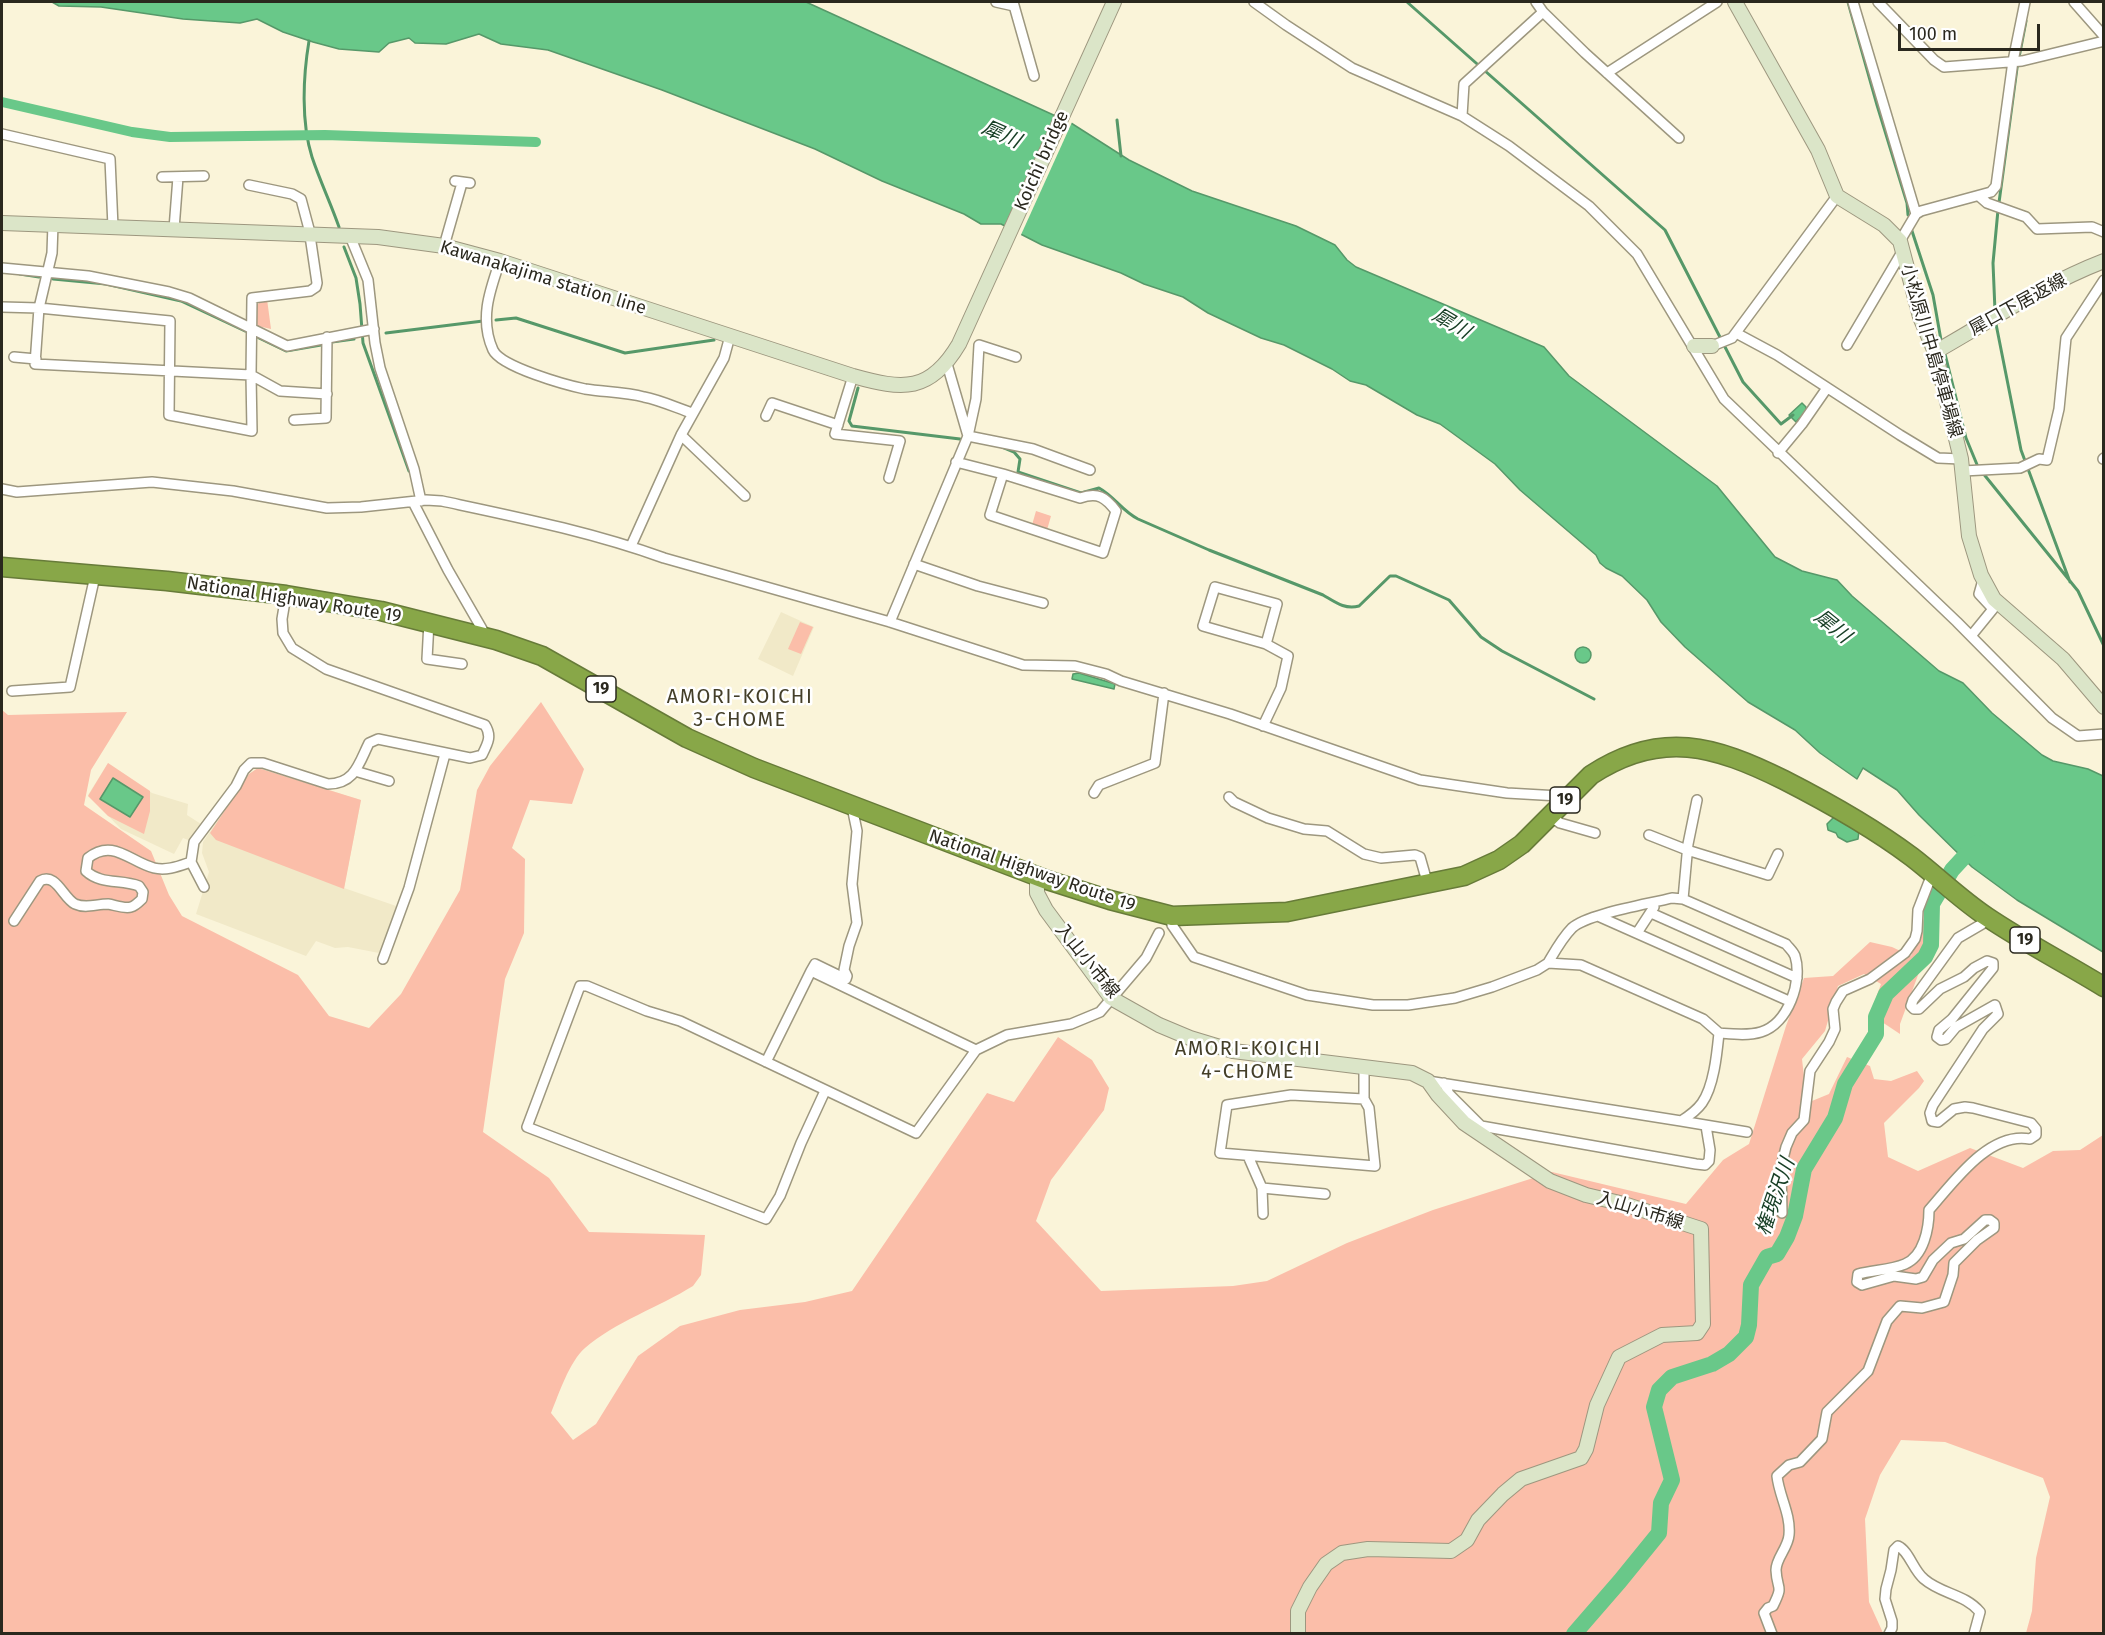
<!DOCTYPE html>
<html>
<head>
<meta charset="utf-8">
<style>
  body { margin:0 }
  #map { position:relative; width:2105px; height:1635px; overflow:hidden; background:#faf4d9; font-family:"Fira Sans",sans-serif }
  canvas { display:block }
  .frame { position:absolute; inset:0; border:3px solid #2a281e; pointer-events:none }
  .scale { position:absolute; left:1898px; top:24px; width:142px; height:27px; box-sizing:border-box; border:3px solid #2a281e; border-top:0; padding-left:8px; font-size:18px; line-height:21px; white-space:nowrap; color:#2a281e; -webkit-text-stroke:4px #fff; paint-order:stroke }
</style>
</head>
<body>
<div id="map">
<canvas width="2105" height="1635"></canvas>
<div class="frame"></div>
<div class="scale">100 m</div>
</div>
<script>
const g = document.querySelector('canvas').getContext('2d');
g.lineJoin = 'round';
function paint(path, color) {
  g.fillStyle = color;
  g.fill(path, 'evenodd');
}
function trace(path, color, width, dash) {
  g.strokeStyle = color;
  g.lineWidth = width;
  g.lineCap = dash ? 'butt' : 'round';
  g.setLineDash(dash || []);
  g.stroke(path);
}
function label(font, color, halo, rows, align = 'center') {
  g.font = font + ' "Fira Sans","Noto Sans JP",sans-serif';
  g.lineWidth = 5;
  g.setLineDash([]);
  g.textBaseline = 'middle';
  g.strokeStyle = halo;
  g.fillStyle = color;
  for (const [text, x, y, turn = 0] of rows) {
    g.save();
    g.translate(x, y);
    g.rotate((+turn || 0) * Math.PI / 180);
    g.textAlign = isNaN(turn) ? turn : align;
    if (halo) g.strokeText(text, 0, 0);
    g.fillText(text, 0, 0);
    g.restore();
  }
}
paint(new Path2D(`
  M781,612L814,627L793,676L758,659Z
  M108,763L152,793L188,804L187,815L201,824L191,841L183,838L174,854L121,829L88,795Z
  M258,768L361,800L344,888L399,907L379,953L348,947L335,948L316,941L306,956L196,914L209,872L202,853L203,842L249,774Z`), '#f1e9c8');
paint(new Path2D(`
  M267,299L271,329L258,326L256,322V306L262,300Z
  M1036,511L1051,516L1047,530L1032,525Z
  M800,622L813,627L801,654L788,649Z
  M541,702L584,769L572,804L530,800L512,848L525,859L524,933L505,979L483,1132L549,1178L589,1232L705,1235L701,1275L693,1286C659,1307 615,1322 585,1348C569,1362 559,1394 551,1413L573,1440L596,1424L638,1356L680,1326L740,1310L805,1302L852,1291L987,1093L1014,1102L1058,1037L1092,1060L1109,1088L1104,1110L1051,1180L1036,1221L1101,1291L1233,1286L1267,1281L1347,1243L1433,1210L1552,1172L1686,1204L1723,1160L1749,1144L1786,1026L1804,978L1833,976L1870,942L1892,947L1911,956L1926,913L1939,918L1900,1024V1034L1870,1014L1881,984L1864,974L1838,986L1825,1031L1802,1059L1807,1103L1829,1094L1847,1057L1870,1066L1874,1079L1891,1081L1917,1071L1924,1081L1919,1088L1884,1123L1888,1157L1918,1171L1970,1148L2023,1168L2053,1151L2080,1150L2103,1135V1633H2026L2032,1611L2036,1558L2050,1497L2043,1478L1945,1442L1901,1440L1880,1475L1865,1519L1869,1602L1883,1633H2V710L8,715L127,712L91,770L84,805L151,851L169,895L182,916L298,975L329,1016L369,1028L401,994L460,890L477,790L490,766Z
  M108,763L150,791V811L144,834L108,816L88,796Z
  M258,768L361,800L344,889L216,840L210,833L249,774Z`), '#fbbea9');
const water = new Path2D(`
  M52,2H806L1071,123L1129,160L1192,191L1296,226L1335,245L1347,260L1356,267L1544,347L1569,376L1717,486L1775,557L1802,571L1837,580L1852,596L1939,671L1963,683L1992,713L2042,755L2053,761L2088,769L2103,776V952L2017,900L1972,867L1919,815L1897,790L1863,768L1857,779L1820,753L1795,730L1748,702L1685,647L1661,622L1647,600L1622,576L1606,568L1600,563L1596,555L1520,490L1495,464L1440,424L1417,415L1366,385L1350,381L1332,369L1284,345L1261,338L1208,313L1183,297L1144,284L1121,273L1042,245L1001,224H981L964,214L882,181L815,149L662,90L548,50L501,44L479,34L446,44L415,43L409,38L389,43L379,52L339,49L313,42L283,32L257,19L240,23L183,19L101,7L59,6Z
  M1802,403L1806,407V411L1796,422L1789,415Z
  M1575 655a8 8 0 1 1 16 0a8 8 0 1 1-16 0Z
  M1079,673L1115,684L1114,689L1072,679L1073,674Z
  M113,778L143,797L130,817L100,799Z
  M1835,816L1859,830L1858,839L1847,842L1838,837L1836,833L1828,830L1827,824Z`);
paint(water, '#69c889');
trace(water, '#569869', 1.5);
paint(new Path2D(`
  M1059,114L1073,120L1020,237L1007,230Z`), '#faf4d9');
trace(new Path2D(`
  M1407,2L1665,230L1743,382L1781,424L1793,415
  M1848,2L1877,105L1907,203L1908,215
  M309,41C303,77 301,122 312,157C320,181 331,204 339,227
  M1117,120L1121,156
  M1911,228L1933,295L1941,340
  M344,247L356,278L360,304L363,343L409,471
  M20,274L39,277
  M53,279L106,284L181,301L245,331
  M1995,311L1993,263L1998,210L2017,68L2026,21
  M496,320L516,318L625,353L714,340
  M1996,324L2021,450L2070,582
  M386,333L483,321
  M259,338L286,351L321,345
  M332,342L354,339
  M1945,354L1966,438L1978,467
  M858,388L849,421L852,426L960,439
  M1002,447L1014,452L1020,459L1018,472L1081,493L1099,488C1114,496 1122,511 1138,519L1209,550L1323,595C1335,602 1345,610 1359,606L1390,576H1396L1449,600L1481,637L1502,651L1594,699
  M1982,472L2078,591L2104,646`), '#569869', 3);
trace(new Path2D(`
  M2,102L132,132L170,137L325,135L536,142`), '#69c889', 10);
trace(new Path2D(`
  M1574,1634L1620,1581L1659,1533L1661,1503L1672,1480L1654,1407L1659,1390L1672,1377L1712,1364L1729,1354L1746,1337L1749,1325L1751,1285L1767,1257L1777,1254L1787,1237L1795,1216L1804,1169L1835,1118L1845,1084L1876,1034V1017L1886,994L1925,957L1931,945L1932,904L1952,870L1977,843`), '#69c889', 16);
const street = new Path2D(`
  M996,2L1014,6
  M1013,2L1034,76
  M1254,2L1286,25L1352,68L1462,116L1509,146L1589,206L1637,254L1724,399L1957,622L2052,718L2078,736L2104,734
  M1536,2L1543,12L1585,53L1679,138
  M1853,2L1916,214
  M1878,2L1934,60L1944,67L2022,61L2104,41
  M2074,2L2104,36
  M1607,73L1717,2
  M1462,116L1464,84L1543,12
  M2,134L110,159L113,227
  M162,177L204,176
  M455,181L470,183
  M1979,196L1987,203L2026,217L2037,229L2092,227L2104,232
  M53,224L52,253L39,308L35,364L251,375L252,298L310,291L316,287L317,283L309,229L301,199L292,194L249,185
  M174,229L178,177
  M350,236L368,280L375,343L380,368L414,469L421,501
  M1900,241L1916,214L1921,211L1991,192L1996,186L2013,61L2025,2
  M444,246L462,183
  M500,261C490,290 479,319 493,350C501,367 566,385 585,389C604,392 625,392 644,397C660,400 677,408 692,413
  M2,268L88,276L169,292L189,298L287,346L374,329
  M2,307L39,308L170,321L169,415L252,431L251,375
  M1736,333L1777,355L1900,435L1938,458L1961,459
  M1847,345L1902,252
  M1712,346L1732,338L1837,196
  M14,357L36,359
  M1016,357L979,345L976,399L968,436L1033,449L1090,470
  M251,375L280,391L327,394
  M853,376L835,434L900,441L889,478
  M766,416L772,403L838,425
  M294,420L326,418L327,337
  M681,435L745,496
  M1778,453L1802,424L1827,388
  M2103,459L2104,458
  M956,462L1003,474L1080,498C1098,492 1105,497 1116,511L1103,553L990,515L1003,474
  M1963,471L2020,468L2039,459L2047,460L2059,409L2066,338L2104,280
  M2,489L17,492L152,482L233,491L327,508L361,507L426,500L442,501C517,517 592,532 664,558L890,622L1023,665L1075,666L1106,674L1121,681L1230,714L1420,780L1507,793L1559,796L1566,799
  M413,502L448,570L482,629V636
  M631,546L681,435L724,358L730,336
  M914,564L978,586L1043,603
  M429,622L427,659L462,664
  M890,622L968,436L947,364
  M1971,636L1993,609L1979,594L1983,580
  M12,691L70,687L95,576
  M1263,726L1281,688L1288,656L1266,644L1203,626L1215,587L1277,604L1266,644
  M355,771L389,781
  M1094,793L1099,785L1155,763L1164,693
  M1229,797L1234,802L1268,818L1304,829L1327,831L1364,854L1381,858L1415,855L1420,857L1428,885
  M1550,816L1560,823L1595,833
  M1649,835L1687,850L1768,875L1778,854
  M204,887L191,862L194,842L236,786L244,770L251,763H263L328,784C355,784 359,763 369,743L378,739L470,758L482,755C488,743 492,736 485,725L326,669L292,648L283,633L282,619L286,595
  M1683,899L1688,844L1697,800
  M1651,913L1797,978
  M1172,916V925L1194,957L1307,995L1373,1005H1408L1455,998L1492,987L1537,970L1548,963L1581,965L1703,1019L1719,1033C1717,1053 1714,1086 1702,1103C1697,1110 1689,1116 1681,1121L1428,1081
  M1600,917L1789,1001
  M14,921L40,881C56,872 63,898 75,904C86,909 96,904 108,904C115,905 124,909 131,907C135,906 139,902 142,899L143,892L139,886C121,879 101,885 86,871L88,858C113,838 130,862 154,868C167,871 179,866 191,862
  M1637,933L1654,907
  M383,959L409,888L445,754
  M1548,963C1555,951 1562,938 1572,928C1587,914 1649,904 1672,898L1683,899L1786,944C1789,948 1793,951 1795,956C1803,981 1788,1024 1761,1032C1748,1036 1732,1034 1719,1033
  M811,971L815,964L846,979L847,976L844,970L849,946L857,923L852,884L857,831L852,807
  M766,1062L811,971L976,1050
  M1444,1083L1449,1094L1481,1126L1696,1164L1705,1165L1709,1161L1710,1150L1706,1126
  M825,1091L801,1143L780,1196L766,1219L527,1127L580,986H587L647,1011L680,1021L916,1133L976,1050L1007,1035L1071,1024L1100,1012L1146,958L1159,933
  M1364,1099L1291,1095L1227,1105L1220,1153L1375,1166L1369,1108L1364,1099V1066
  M1681,1121L1747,1132
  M1248,1156L1262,1188L1325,1194
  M1262,1188L1263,1214
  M1782,1213L1781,1167L1786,1147L1792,1133L1804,1120L1810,1071L1829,1042L1835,1029L1833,1009L1836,1002L1843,991L1870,979L1905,953L1915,939L1917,931L1918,910L1932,874
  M1772,1634L1764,1613L1768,1608L1773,1606C1784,1584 1777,1591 1776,1570C1776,1558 1788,1548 1789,1535C1791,1514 1779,1496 1777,1476L1789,1465L1800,1462L1822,1439L1827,1412L1868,1371L1887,1321L1900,1306L1922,1308L1944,1302L1953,1275L1954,1263L1977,1240L1994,1228V1223L1990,1220H1985L1964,1239L1951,1243L1933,1260L1923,1277L1916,1279L1894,1276L1862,1285L1857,1282L1858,1274C1873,1270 1891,1270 1905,1264C1924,1256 1929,1228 1929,1210C1953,1183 1989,1131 2030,1139L2036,1135V1129L2031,1123L1973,1108L1965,1107L1954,1109L1938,1122L1932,1121L1930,1113L1933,1105L1983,1029L1998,1014L1995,1005L1956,1027L1946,1039L1941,1040L1937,1037L1939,1030L1952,1019L1993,968V963L1987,961L1974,968L1964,977L1940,989L1919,1009H1914L1911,1006L1913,1000L1958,938L1982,924L1988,917
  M1889,1634L1892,1628V1621L1885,1599L1886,1589L1891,1570L1894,1550L1898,1546C1909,1551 1913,1570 1924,1579C1941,1594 1965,1594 1980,1612L1974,1634`);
const secondary = new Path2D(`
  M1735,2L1818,150L1837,196L1884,225L1900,241L1920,317L1935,352L1961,459L1969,536L1981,575L1994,599L2063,659L2104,707
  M2,223L378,237L444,246L500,261L853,376C903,390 930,393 959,344L1114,2
  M1694,346H1712
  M1935,352C1990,321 2044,284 2104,261
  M1037,876V893L1046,910L1111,998L1159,1025L1190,1038L1233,1051L1412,1073L1428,1081L1438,1095L1464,1123L1550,1181L1586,1195L1624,1204L1701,1229L1703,1324L1697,1333L1662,1335L1619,1357L1597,1405L1586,1449L1581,1458L1521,1479L1503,1494L1478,1520L1467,1540L1451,1551L1368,1549L1342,1553L1326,1564L1310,1587L1298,1611V1634`);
const highway = new Path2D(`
  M2,567L167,581L286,595L381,611L496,640L542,656L687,738L754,768L1047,880L1110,900L1172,916L1287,912L1464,876L1499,860L1522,844L1591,775C1661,729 1715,746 1784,780C1829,803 1872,827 1912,857C1938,877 1960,899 1987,917C2024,942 2065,963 2104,987`);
trace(street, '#9d977f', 12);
trace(secondary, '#9d977f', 16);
trace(highway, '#677b39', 21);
trace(street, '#fff', 9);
trace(secondary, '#dbe5c8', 14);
trace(highway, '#88a748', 18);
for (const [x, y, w] of [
  [601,689,30],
  [1565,800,30],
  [2025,940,30]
]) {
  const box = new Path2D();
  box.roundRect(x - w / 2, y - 13, w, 26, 4.5);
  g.fillStyle = '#fff';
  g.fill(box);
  trace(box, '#2a281e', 1.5);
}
label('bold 16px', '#2a281e', null, [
  ["19",601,689],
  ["19",1565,800],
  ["19",2025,940]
]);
label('18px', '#2a281e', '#fff', [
  ["Koichi bridge",1042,161,-66],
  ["Kawanakajima station line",543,278,17],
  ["犀口下居返線",2018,305,-29],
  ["小松原川中島停車場線",1931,351,74],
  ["National Highway Route 19",294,600,9],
  ["National Highway Route 19",1032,871,19],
  ["入山小市線",1087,961,51],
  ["入山小市線",1640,1211,17]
]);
label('italic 20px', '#194027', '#fff', [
  ["犀川",1001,135,24],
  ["犀川",1451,324,31],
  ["犀川",1832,627,39],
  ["権現沢川",1776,1197,-71]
]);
g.letterSpacing = '1.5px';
label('20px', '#443f29', '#fff', [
  ["AMORI-KOICHI",740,697],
  ["3-CHOME",740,720],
  ["AMORI-KOICHI",1248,1049],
  ["4-CHOME",1248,1072]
]);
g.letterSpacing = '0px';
</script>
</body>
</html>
